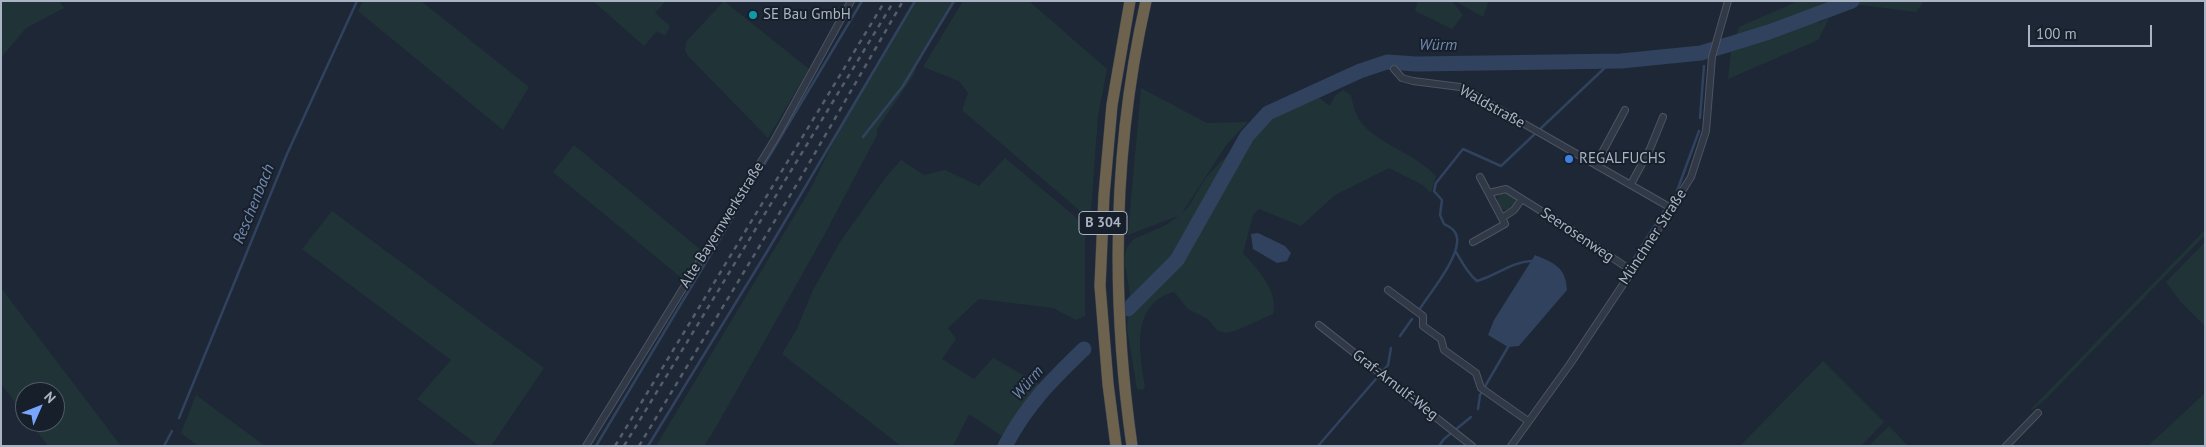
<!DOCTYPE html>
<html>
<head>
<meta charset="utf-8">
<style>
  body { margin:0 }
  #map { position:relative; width:2206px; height:447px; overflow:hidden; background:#1e2736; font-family:"PT Sans",sans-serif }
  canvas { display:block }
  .frame { position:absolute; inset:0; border:2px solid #abb4c4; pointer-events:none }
  .north { position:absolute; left:15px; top:382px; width:50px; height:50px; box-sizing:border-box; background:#171f2b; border:1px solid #525b68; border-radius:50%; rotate:46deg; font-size:14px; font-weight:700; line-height:20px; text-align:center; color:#abb4c4 }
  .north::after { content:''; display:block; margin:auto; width:18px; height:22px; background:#78a6fc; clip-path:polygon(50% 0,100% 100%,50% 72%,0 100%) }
  .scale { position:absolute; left:2028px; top:25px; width:124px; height:22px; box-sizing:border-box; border:2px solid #abb4c4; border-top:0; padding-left:6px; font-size:15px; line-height:18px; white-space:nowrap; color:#abb4c4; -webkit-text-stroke:4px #171f2b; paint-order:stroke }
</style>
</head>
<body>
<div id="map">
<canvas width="2206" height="447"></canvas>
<div class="frame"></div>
<div class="north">N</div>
<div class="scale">100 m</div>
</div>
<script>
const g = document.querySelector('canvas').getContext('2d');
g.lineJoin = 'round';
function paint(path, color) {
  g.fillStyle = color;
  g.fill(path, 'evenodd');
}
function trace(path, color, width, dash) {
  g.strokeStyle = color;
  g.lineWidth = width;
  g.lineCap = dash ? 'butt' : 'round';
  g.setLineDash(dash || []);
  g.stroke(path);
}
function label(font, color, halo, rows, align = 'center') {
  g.font = font + ' "PT Sans",sans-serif';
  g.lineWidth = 4;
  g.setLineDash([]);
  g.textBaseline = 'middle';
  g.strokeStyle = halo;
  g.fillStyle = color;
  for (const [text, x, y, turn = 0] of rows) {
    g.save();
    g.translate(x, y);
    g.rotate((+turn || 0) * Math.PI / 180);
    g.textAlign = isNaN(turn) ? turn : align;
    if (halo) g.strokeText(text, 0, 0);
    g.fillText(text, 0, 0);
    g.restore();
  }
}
paint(new Path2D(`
  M1,1H59L64,8L26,28L1,58Z
  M363,1H421L529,87L503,130L358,11Z
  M593,1H666L655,13L670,26L665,36L657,31L644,46Z
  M724,1L809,69L768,138L688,56L685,50L686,42Z
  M916,1H956L918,62L913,76L877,129V135L821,241L716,427L704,446H656L810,190L848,112Z
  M963,1H1029L1107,69L1098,116L1090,223L1079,210L962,110L968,93L959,81L923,67Z
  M1418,1H1452L1463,15L1452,29L1415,11Z
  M1455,1H1489L1483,17Z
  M1798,1H1924L1916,12L1861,5L1851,6L1817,20L1819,23L1829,18L1818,40L1728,79L1731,52L1739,27Z
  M1141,88L1207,123L1248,122L1227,144L1182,213C1192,205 1196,192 1204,181C1221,156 1288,101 1317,96L1328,105L1331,104L1335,96L1343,90L1351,95C1353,105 1356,116 1362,124C1383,146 1415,154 1436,176L1431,193L1423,185L1389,168L1335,195L1301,226L1259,209L1253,215L1243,253C1257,269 1279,291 1273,314L1235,331L1225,333L1217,330L1208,319L1188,309L1174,292C1131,303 1139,351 1145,386L1143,390L1137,389L1127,328L1130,294L1124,259L1127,247L1134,239L1166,225L1178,216L1128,235Z
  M574,145L702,251L684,280L553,172Z
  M1005,158L1079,220L1085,233V316L1076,320L1053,308L979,299L948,328L956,339L942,359L974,379L993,358L1039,384L1002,436L969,414L953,446H901L782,354L797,329L812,292L840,242L886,177L901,160L924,175L945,170L979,186Z
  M1497 201a9 9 0 1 1 18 0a9 9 0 1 1-18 0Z
  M332,211L544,368L491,446H479L417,399L451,360L302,249Z
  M2205,230V235L2047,398L2031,411L2033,407Z
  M2205,242V326L2180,301L2166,282Z
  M1,288L121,446H48L30,422H55V392H25V415L1,384Z
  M1823,361L1884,422L1861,446H1740Z
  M2205,393V446H2148Z
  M196,395L265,446H198L181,433Z
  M1889,426L1908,446H1909H1869Z`), '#203437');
paint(new Path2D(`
  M1258,233L1285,246L1291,253L1287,261L1277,263L1253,249L1251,234Z
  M1535,255C1554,263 1566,267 1567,290L1519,346L1508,347L1488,335L1494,320Z`), '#30425e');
trace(new Path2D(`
  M1707,55L1708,51
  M1700,118L1704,66
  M863,137L903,86L954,1
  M1677,191L1699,131
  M1456,252C1462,262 1468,274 1477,281C1496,276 1511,262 1531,261
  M1634,258L1664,211
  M1419,310C1430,293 1460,257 1457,238C1456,230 1450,227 1444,224L1440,215L1442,200L1434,191L1436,183L1463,149L1501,166L1612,61
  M1400,336L1412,319
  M1478,409L1480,395L1508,347
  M179,418L287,154L357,1
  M164,446L172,431
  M596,446L862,1
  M648,446L768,250L915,1
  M1318,446L1388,365L1391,348
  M1439,446L1444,439L1471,417`), '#30425e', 2.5);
trace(new Path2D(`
  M1128,309L1177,260L1247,136L1268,113L1360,71L1387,62L1416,64L1621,61L1701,53L1769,32L1852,1
  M1005,446C1027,404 1051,381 1084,349`), '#30425e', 15);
const street = new Path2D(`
  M1394,69L1402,78L1413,81L1460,87L1671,208
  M1596,164L1625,110
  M1631,184L1650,149L1663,117
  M1489,193L1506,189L1567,227L1632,271
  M1502,218L1514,210L1522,199
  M1473,242L1505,224L1480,177
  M1388,290L1423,316V326L1441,339L1444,350L1476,373L1481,388L1528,421
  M1319,325L1472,446
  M586,446L775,139L851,1
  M1511,446L1570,364L1634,268L1691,177L1706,131L1712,57L1728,1
  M2006,446L2038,413`);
const highway = new Path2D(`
  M1116,446L1108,384L1100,286L1104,195L1112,105L1130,1
  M1132,446C1111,299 1113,147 1146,1`);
trace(street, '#4c5462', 8);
trace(highway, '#39414e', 12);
trace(street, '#313947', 6);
trace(highway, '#6d624e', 11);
trace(new Path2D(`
  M615,446L885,1
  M624,446L894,1
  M639,446L800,179L903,1`), '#535d6e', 2.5, [5, 5]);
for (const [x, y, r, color] of [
  [753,15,5,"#0f9aa8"],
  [1569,159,5,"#3f7fe0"]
]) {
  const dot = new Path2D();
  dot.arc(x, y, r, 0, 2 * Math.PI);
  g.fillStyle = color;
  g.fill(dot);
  trace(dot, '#171f2b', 2);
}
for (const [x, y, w] of [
  [1103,223,48]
]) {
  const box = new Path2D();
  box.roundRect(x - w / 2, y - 11.5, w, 23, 4);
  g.fillStyle = '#171f2b';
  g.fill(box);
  trace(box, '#abb4c4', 1);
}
label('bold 14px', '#abb4c4', null, [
  ["B 304",1103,223]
]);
label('15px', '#abb4c4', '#171f2b', [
  ["SE Bau GmbH",763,15],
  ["REGALFUCHS",1579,159]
], 'left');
label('15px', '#abb4c4', '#171f2b', [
  ["Waldstraße",1492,107,29],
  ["Alte Bayernwerkstraße",722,225,-58],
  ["Seerosenweg",1577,235,34],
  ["Münchner Straße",1653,237,-57],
  ["Graf-Arnulf-Weg",1395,385,38]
]);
label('italic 16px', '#7289ae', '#171f2b', [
  ["Würm",1438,45],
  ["Reschenbach",254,204,-68],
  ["Würm",1028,383,-49]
]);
</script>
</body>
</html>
